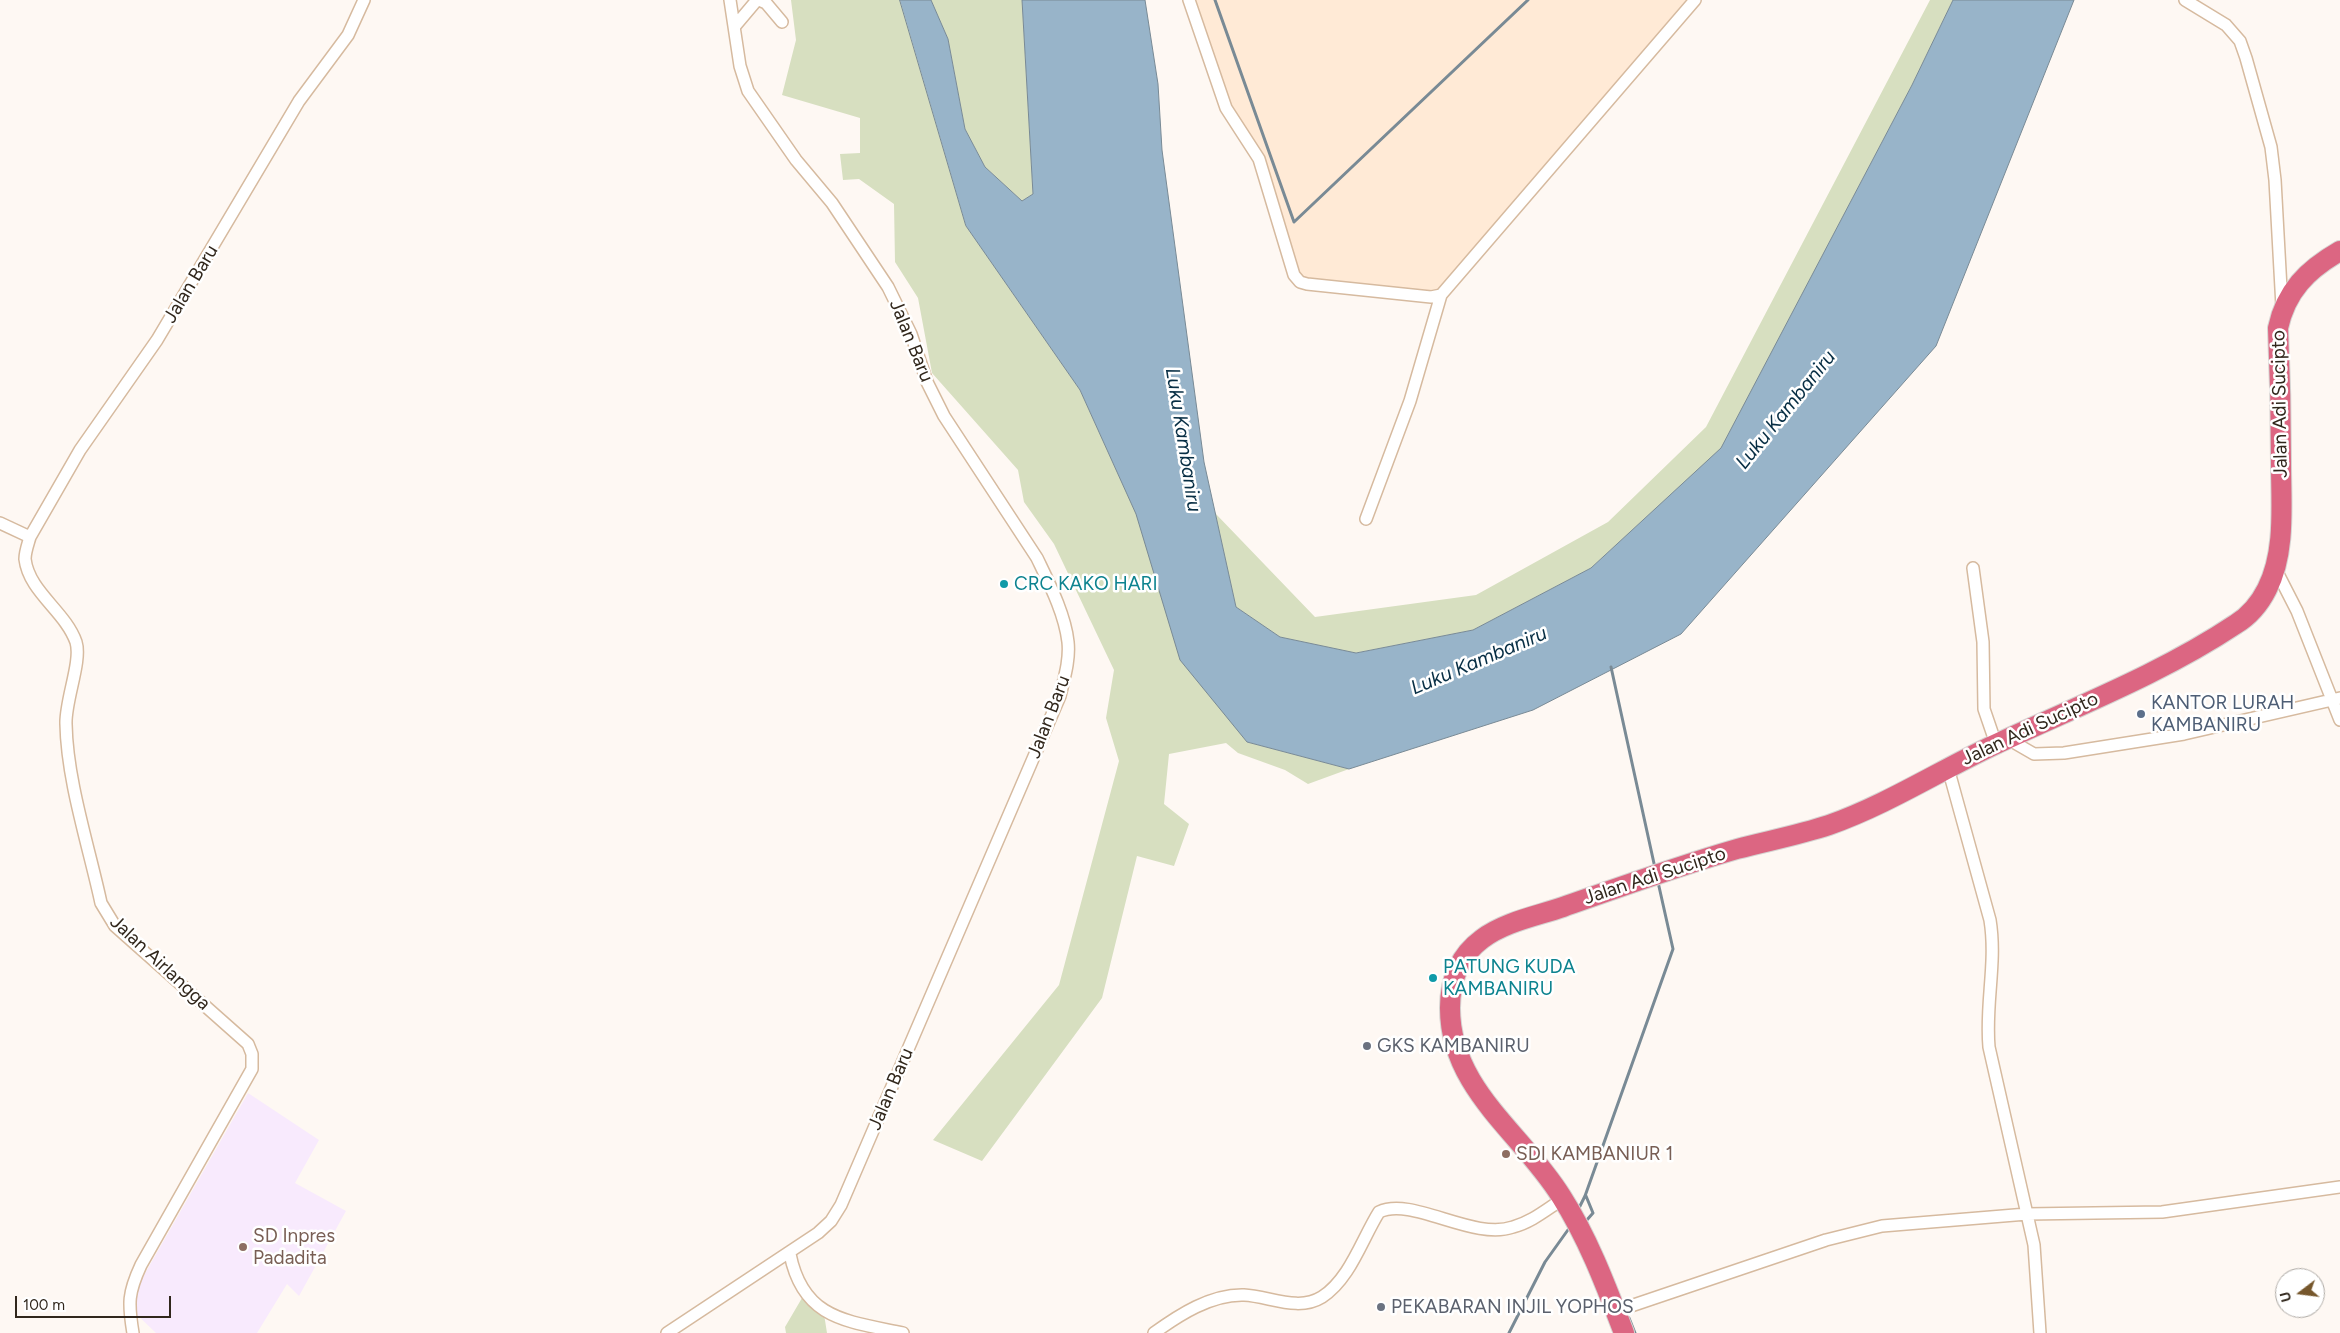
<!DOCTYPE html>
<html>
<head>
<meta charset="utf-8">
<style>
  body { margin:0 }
  #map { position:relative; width:2340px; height:1333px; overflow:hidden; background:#fef8f3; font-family:Figtree,sans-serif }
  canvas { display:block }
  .north { position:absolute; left:2275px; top:1268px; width:50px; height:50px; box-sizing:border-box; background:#fff; border:1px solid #ada9a4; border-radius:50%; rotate:255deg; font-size:14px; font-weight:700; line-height:20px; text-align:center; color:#31271c }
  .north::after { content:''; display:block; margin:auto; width:18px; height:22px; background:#76572c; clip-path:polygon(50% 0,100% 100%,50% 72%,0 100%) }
  .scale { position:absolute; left:15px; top:1296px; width:156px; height:22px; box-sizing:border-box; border:2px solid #31271c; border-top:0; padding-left:6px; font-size:15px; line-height:18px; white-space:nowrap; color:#31271c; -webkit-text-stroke:4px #fff; paint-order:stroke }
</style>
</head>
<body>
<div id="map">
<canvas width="2340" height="1333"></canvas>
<div class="north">U</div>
<div class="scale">100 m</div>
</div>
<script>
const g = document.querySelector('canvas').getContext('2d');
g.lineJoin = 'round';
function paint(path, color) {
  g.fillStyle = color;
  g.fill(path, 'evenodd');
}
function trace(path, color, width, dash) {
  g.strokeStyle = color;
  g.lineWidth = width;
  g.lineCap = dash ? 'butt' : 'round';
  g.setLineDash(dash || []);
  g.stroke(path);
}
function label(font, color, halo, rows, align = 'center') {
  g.font = font + ' Figtree,sans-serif';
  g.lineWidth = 5;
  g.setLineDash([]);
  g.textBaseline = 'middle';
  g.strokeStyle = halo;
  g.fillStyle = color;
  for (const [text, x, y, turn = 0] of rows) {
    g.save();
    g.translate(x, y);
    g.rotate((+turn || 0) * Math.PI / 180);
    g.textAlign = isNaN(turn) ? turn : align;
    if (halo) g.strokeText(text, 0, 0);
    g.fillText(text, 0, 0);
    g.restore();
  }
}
paint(new Path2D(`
  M1193,0H1686L1443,286L1432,294L1300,278L1263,158L1231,111Z`), '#ffead6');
paint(new Path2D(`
  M248,1093L319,1140L295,1183L346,1211L299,1296L287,1284L257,1333H156L132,1310L135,1291Z`), '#f8eafd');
paint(new Path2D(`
  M791,0H900L966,226L1080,390L1136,513L1247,742L1349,769L1308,784L1285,770L1238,753L1226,743L1169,754L1164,804L1189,824L1174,866L1137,856L1102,998L982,1161L933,1140L1059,985L1119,761L1106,718L1114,670L1054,544L1024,502L1018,470L932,373L918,298L895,262L894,204L859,179L843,180L840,154L860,153V118L782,95L796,40Z
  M931,0H1022L1033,194L1022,201L985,167L965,129L948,39Z
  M1930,0H1953L1912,85L1721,449L1591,568L1473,630L1355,653L1280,637L1236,607L1215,513L1315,617L1476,595L1608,522L1706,427Z
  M802,1298L824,1314L827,1333H786L785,1327Z`), '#d7dfc0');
const water = new Path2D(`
  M900,0H931L948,39L965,129L985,167L1022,201L1033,194L1022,0H1145L1158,84L1162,150L1204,462L1236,607L1280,637L1356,653L1473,630L1591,568L1721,448L1912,85L1953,0H2074L1936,346L1681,634L1533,710L1349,769L1247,742L1180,660L1136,514L1080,390L966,226Z`);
paint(water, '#98b4c9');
trace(water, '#798a95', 1);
trace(new Path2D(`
  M1215,0L1294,222L1528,0
  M1611,667L1655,868
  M1586,1196L1593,1213L1586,1221L1587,1223
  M1578,1210L1585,1196L1673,949L1658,882
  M1629,1318L1635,1333
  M1509,1333L1545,1262L1570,1227`), '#798a95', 3);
const street = new Path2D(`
  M759,0L766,3L782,22
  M1189,0L1226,108L1259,159L1294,275L1300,282L1307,284L1431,297L1441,295L1695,0
  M2185,0L2226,25L2240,41L2246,58L2271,147L2275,180L2282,307
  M735,26L757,0
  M1366,519L1410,401L1441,295
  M0,523L30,537L80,450L157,340L299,101L348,35L364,0
  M30,537C28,544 25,552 25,559C29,592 65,611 76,642C82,661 65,701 66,724C67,781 89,847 101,903L115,926L248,1044L252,1054V1069L141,1265C128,1293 128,1303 133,1333
  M1973,568L1983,642L1984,709L1996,744
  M2275,568L2297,611L2340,720
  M2008,739L2034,754L2064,753L2184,734L2340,698
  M1948,768L1990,920C1997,963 1985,1004 1989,1047L2034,1245L2040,1333
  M790,1254C803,1319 846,1321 903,1333
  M1616,1311L1826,1240L1882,1226L2027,1214L2162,1212L2340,1187
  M667,1333L818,1233L831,1221L841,1205L1060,696C1064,679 1070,660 1068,642C1065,614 1049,583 1037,558L944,416L927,382L911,334L888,287L832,203L796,160L748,91L740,66L730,0
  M1154,1333C1179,1315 1211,1294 1244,1295C1269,1296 1298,1312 1322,1297C1350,1279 1362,1239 1379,1212C1412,1196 1473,1241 1513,1227C1532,1222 1547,1209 1563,1199`);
const highway = new Path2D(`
  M1624,1333C1606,1286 1588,1238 1561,1196C1522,1133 1450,1089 1450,1008C1450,981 1459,956 1482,939C1504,922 1537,916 1563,907C1620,887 1678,866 1737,849C1767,841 1799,835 1829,825C1886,805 1939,771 1994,745C2075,707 2161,674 2236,624C2249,616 2260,603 2267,589C2286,552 2281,504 2281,463C2281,418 2280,373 2278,328C2286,291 2307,270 2340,251`);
trace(street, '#d6ba9f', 14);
trace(highway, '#d6d4d2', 22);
trace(street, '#fff', 11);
trace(highway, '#dc6682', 20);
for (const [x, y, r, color] of [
  [1004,584,5,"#0f9aa8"],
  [2141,714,5,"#5c6f8a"],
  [1433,978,5,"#0f9aa8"],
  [1367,1046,5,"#6b7280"],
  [1506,1154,5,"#8d6e63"],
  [243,1247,5,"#8d6e63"],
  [1381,1307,5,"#6b7280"]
]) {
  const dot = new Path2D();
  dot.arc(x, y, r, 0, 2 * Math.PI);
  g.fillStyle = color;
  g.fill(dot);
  trace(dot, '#fff', 2);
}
label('19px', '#31271c', '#fff', [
  ["Jalan Baru",191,284,-59],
  ["Jalan Baru",911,341,68],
  ["Jalan Adi Sucipto",2280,404,-91],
  ["Jalan Baru",1049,717,-69],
  ["Jalan Adi Sucipto",2030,729,-25],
  ["Jalan Adi Sucipto",1655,876,-18],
  ["Jalan Airlangga",160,963,43],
  ["Jalan Baru",891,1089,-67]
]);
label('19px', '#0d838f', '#fff', [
  ["CRC KAKO HARI",1014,584],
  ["PATUNG KUDA",1443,967],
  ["KAMBANIRU",1443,989]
], 'left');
label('19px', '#4e5e75', '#fff', [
  ["KANTOR LURAH",2151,703],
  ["KAMBANIRU",2151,725]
], 'left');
label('19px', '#5b616d', '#fff', [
  ["GKS KAMBANIRU",1377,1046],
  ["PEKABARAN INJIL YOPHOS",1391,1307]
], 'left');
label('19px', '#785e54', '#fff', [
  ["SDI KAMBANIUR 1",1516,1154],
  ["SD Inpres",253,1236],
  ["Padadita",253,1258]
], 'left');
label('italic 20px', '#072e44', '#fff', [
  ["Luku Kambaniru",1786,410,-51],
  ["Luku Kambaniru",1183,440,81],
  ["Luku Kambaniru",1479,661,-23]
]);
</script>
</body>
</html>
